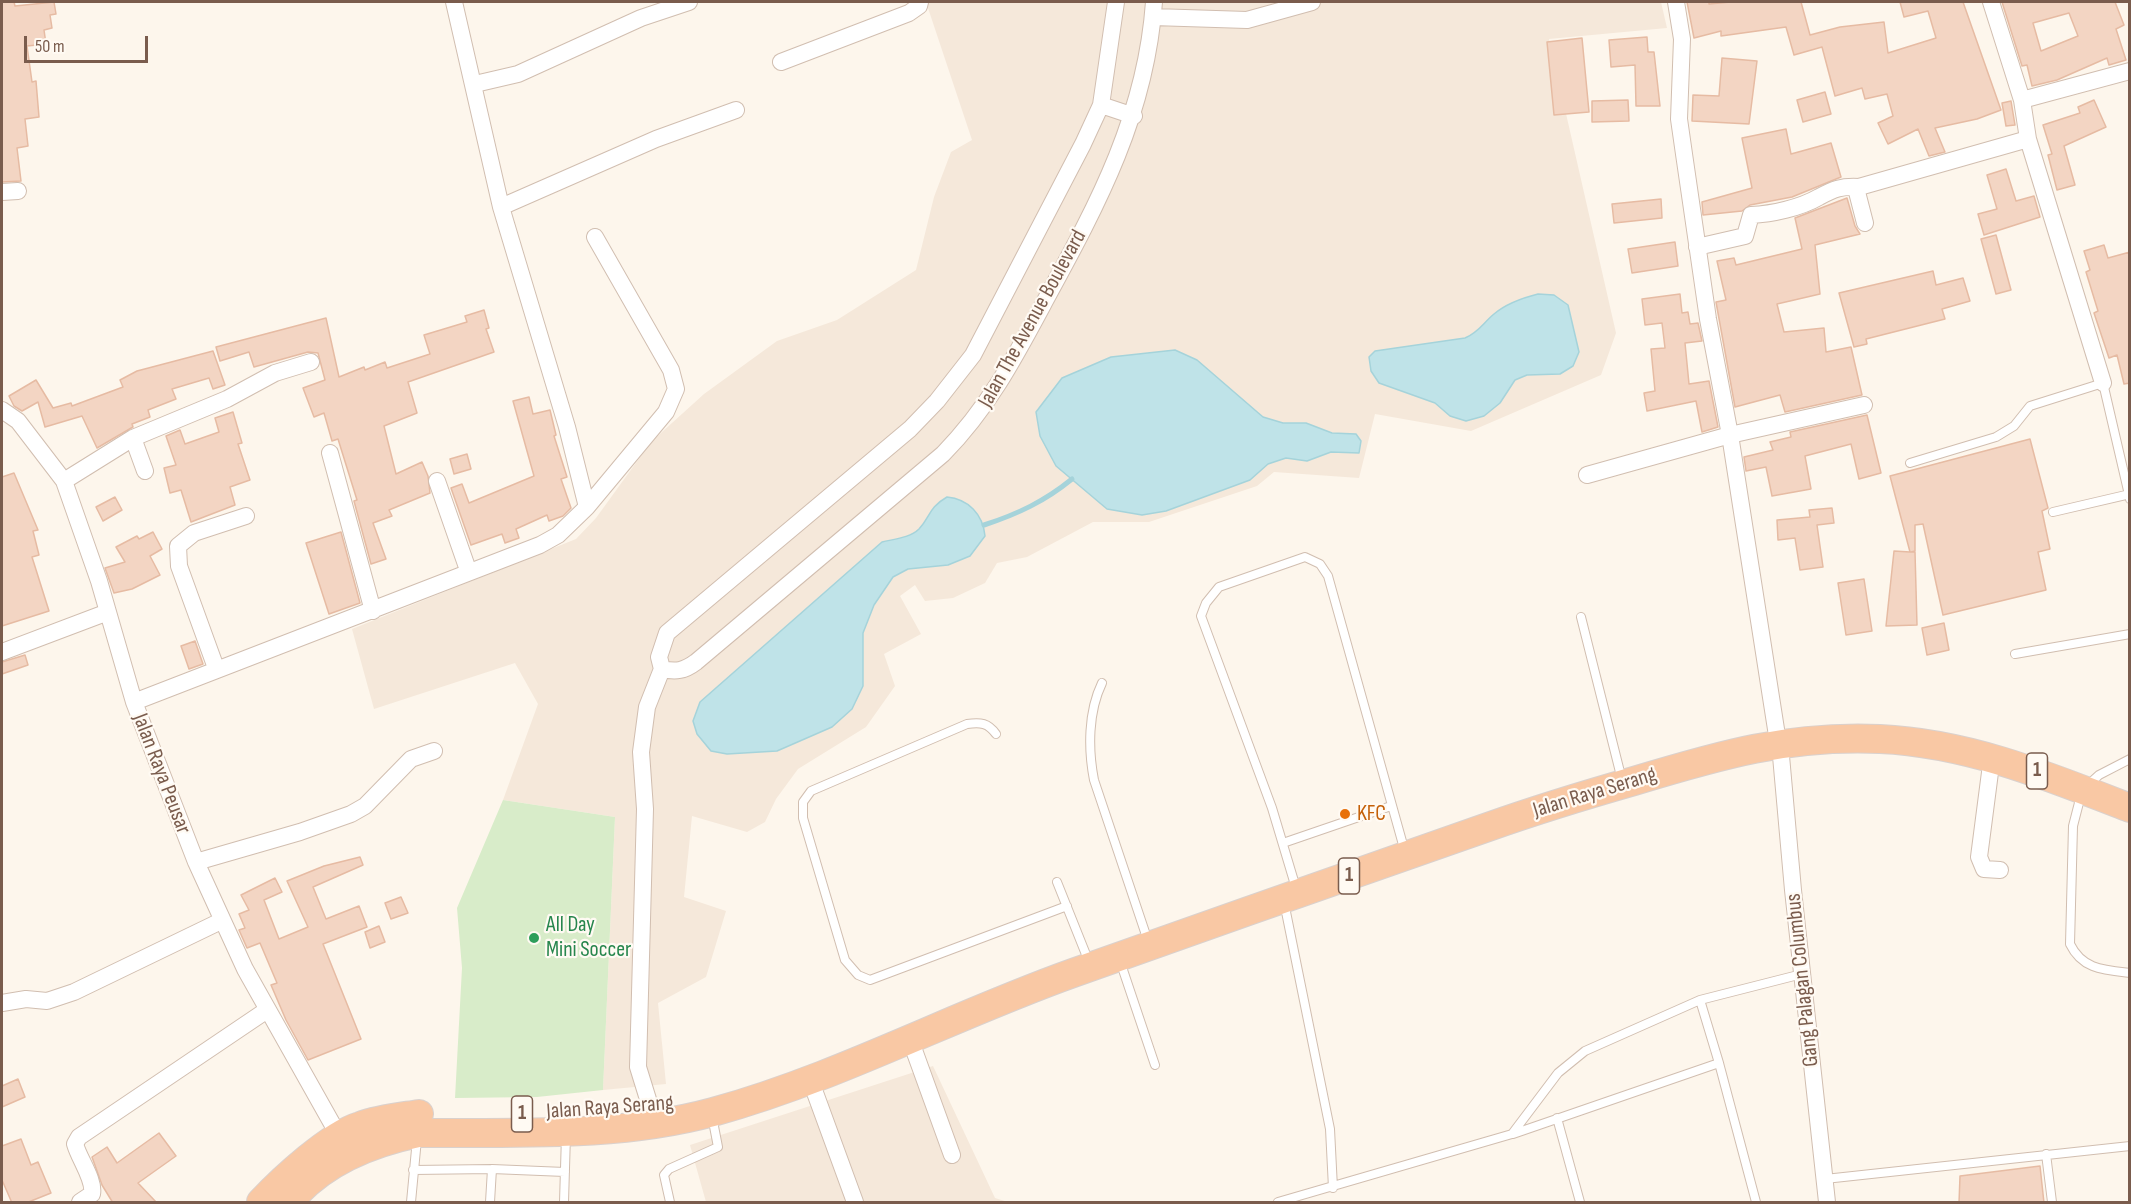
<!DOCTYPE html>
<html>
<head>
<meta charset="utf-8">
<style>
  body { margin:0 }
  #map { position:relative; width:2131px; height:1204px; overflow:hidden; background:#fdf6ec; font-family:"Sofia Sans Condensed",sans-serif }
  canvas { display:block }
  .frame { position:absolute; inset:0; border:3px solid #7a5c4d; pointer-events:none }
  .scale { position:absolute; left:24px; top:36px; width:124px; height:27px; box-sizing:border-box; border:3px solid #7a5c4d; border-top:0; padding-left:8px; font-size:18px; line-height:21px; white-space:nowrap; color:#7a5c4d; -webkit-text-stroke:4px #fffaf3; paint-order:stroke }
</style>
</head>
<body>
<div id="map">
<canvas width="2131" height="1204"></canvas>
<div class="frame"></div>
<div class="scale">50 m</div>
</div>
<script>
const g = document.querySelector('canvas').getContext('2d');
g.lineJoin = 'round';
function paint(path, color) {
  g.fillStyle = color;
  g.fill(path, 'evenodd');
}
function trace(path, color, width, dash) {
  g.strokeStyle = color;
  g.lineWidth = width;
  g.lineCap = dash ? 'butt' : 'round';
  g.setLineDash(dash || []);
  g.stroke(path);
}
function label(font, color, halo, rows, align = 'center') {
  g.font = font + ' "Sofia Sans Condensed",sans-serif';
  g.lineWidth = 4.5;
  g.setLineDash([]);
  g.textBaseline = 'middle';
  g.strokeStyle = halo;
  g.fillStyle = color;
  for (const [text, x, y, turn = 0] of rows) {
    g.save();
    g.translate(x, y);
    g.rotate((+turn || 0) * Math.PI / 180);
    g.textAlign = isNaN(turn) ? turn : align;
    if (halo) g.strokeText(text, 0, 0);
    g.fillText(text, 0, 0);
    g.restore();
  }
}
paint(new Path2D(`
  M926,2H1661L1667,28L1549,39L1616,333L1601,375L1471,431L1375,414L1359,478L1274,472L1257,486L1149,522H1093L1027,557L997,563L985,583L953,598L925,601L915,585L900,596L921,634L884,654L895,686L866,727L798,769L776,799L765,822L747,832L692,816L684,897L726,911L706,977L658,1003L666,1084L603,1090L615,817L503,800L538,704L515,663L374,709L352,629L576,539L596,518L651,442L704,394L777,341L837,320L916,270L934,197L951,152L972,140Z
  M933,1066L995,1198L1008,1202H706L690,1145Z`), '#f5e8da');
paint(new Path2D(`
  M503,800L615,817L603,1090L537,1097L455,1098L462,968L457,908Z`), '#d8ecc9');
const water = new Path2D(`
  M1538,294L1554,295L1568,305L1579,352L1573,366L1560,374L1527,375L1515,380L1500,403L1484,416L1466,421L1450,416L1435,403L1379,383L1371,371L1369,357L1375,351L1465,338C1479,332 1483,323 1494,314C1507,303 1522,298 1538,294Z
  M1175,350L1197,360L1263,417L1283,423H1306L1332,433L1356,434L1361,441L1359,453L1331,452L1307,461L1286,458L1268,464L1250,480L1166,511L1142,515L1107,509L1056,466L1040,436L1036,412L1062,378L1111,357Z
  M947,497C968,499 983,514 985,536L970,556L948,565L908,569L893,577L874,605L863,633V686L852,709L832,727L777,751L727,754L711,751L697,734L693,721L700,702L882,542C894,539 910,538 919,529C931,516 928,508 947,497Z`);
paint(water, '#bfe3e8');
trace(water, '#a5d3da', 1.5);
trace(new Path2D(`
  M984,525C1018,514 1045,501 1072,479`), '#a5d3da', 5);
const building = new Path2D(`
  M2,2H14L15,6L54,2L56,14L50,15L52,28L44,30L46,44L27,46L32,82L36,81L39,117L25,119L28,146L17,148L21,181L2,182Z
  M1687,2H1709V4L1731,2H1801L1810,35L1840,27L1884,22L1888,53L1936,38L1928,11L1904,17L1900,2H1963L2001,110L1977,119L1935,128L1945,152L1929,156L1918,129L1888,144L1878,123L1893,116L1887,94L1865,99L1862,88L1835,96L1822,47L1794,55L1786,27L1721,36V31L1694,38Z
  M2002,2H2115L2124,25L2116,29L2126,60L2109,65L2107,58L2057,80L2032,86L2027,65L2022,66ZM2069,13L2078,36L2041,51L2033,23Z
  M1647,37L1648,52H1654L1660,106H1636L1635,65L1611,67L1609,40Z
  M1582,38L1589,112L1554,115L1547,42Z
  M1722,58L1757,61L1749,124L1692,121L1693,95L1719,96Z
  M1825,92L1831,114L1803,122L1797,100Z
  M1628,100L1629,121L1592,122V101Z
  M2094,100L2106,127L2064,146L2075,185L2057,190L2048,155L2052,154L2043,125L2080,113L2078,107Z
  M2011,101L2015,125L2006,126L2002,103Z
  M1786,129L1791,154L1831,143L1841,177L1792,197L1750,205L1742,211L1703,215L1702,202L1752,188L1742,138Z
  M2006,169L2016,201L2034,196L2040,217L1984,235L1978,214L1997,209L1987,175Z
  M1847,198L1855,226L1860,234L1815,245L1820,294L1777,304L1784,332L1824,328L1826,352L1851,347L1862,395L1785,412L1780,395L1735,407L1716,302L1726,300L1717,261L1734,258L1736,265L1802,249L1795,218Z
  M1661,199L1662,218L1614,223L1612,204Z
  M1996,235L2011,290L1996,294L1981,239Z
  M1675,242L1678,266L1632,273L1628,249Z
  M2104,245L2108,258L2130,252V383L2124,384L2117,355L2109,358L2094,313L2098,311L2086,272L2090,270L2084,251Z
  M1933,271L1936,285L1963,278L1970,301L1942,309L1945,319L1866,339L1867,344L1854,347L1839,293Z
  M1680,294L1682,313L1688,312L1690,324L1698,323L1702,341L1685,343L1689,384L1709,381L1718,427L1702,432L1696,401L1647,411L1644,393L1655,391L1651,349L1665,348L1662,323L1645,325L1642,299Z
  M484,310L489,328L486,329L494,352L408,382L417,413L384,426L396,474L422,462L428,476L430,493L389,510L392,516L373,523L386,559L371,564L354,501L357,500L338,439L332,441L324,413L314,417L303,388L325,380L318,353L308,352L254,367L249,352L220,361L216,347L326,318L339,377L364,367L365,370L385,362L387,368L430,354L424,335L467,322L465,316Z
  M213,351L225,385L213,389L209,378L172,389L176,399L148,410L150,417L132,424L133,427L97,448L82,416L45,427L38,402L22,411L14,406L9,396L36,380L53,408L71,403L72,406L123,387L120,380L137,371Z
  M529,397L533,414L550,410L556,435L554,436L567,477L561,479L571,508L563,516L549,521L547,515L516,529L519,538L505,543L502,534L471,545L451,488L462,484L469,503L534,476L513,401Z
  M233,412L242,443L238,444L250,480L230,487L235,505L191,522L181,490L170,493L164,468L176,465L166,436L180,430L185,444L219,432L215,418Z
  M1867,415L1881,473L1859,479L1851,444L1805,456L1811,489L1772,496L1766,467L1746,471L1744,457L1773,450L1770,442L1791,437L1790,432Z
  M2030,439L2048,508L2042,511L2050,549L2038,552L2046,590L1943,615L1923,524L1915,525V551L1911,552H1915L1917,625L1886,626L1894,551L1910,552L1890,476Z
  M467,454L471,469L454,474L450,459Z
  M14,473L38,530L33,531L39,555L32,557L49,611L2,626V477Z
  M115,497L122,510L103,521L96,507Z
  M1832,508L1834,523L1817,525L1823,567L1800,570L1795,538L1778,540L1777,520L1810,517L1809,510Z
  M153,532L162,549L150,556L160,575L132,589L114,593L105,568L125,562L116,547L137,536L139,539Z
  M341,532L360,603L329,614L306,543Z
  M1864,579L1872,631L1846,635L1838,583Z
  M1944,623L1949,650L1927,655L1922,628Z
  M195,641L203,664L189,669L181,646Z
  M25,655L28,665L2,674V662Z
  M360,857L363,865L313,887L326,919L359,906L367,927L323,944L361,1039L308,1060L286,1020L271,985L277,983L260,943L247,948L239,930L245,928L239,914L249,910L241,895L275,878L282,892L264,900L279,939L308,927L287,881L324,866Z
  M401,897L408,913L391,919L385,903Z
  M379,926L385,942L370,948L365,932Z
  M18,1079L25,1097L2,1107V1086Z
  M159,1133L176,1156L138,1183L157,1203H113L102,1185L92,1157L107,1147L117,1163Z
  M21,1139L31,1165L38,1162L51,1193L26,1203H12L2,1180V1146Z
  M2040,1166L2044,1203H1959L1960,1176Z`);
paint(building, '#f3d5c3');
trace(building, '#e6bba3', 1.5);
const service = new Path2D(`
  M1910,463L1996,437L2014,426L2030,406L2103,383L2130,499
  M2053,512L2130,494
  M1581,617L1622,780
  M2015,654L2130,634
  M1102,683C1088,712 1088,749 1094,780L1148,941
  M996,734C988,723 981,722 967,724L811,791L803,802V818L845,960L858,975L870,980L1067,906
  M2088,785L2099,775L2130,759
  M2081,795L2073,826L2070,944C2082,969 2103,970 2130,973
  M1283,843L1391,806
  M1057,882L1089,962
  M1296,888L1272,808L1201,616L1206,603L1219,587L1305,557L1320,564L1328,576L1405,852
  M1284,902L1330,1129L1333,1188
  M1120,961L1155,1065
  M1700,1000L1719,1063L1756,1202
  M1557,1118L1580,1202
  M1513,1134L1719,1063
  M2046,1154L2052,1202
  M413,1170L492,1169
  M1825,1179L2130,1146
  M411,1202L417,1139
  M490,1202L492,1169L565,1172
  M564,1202L566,1135
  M670,1202L664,1175L669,1169L718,1147L712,1116
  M1278,1202L1512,1134L1558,1073L1585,1051L1700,1000L1802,974`);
const minor = new Path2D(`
  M454,2L501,207L567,427L587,507
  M1676,2L1682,39L1679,119L1684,154L1708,319L1730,435L1778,742
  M1991,2L2022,100L2028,139L2103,383
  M1153,17L1247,20L1312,2
  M781,62L909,13L919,6L920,2
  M475,84L518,74L641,18L689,2
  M2022,100L2130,71
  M1101,105L1134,116
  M2,192L18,191
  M501,207L656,139L736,110
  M1865,223L1857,192L1859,187L2028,139
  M1697,247L1745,236L1751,215C1772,214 1800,208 1819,197C1834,189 1841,186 1859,187
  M2,410L18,421L64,481L99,581L134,702L196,862L245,969L339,1136
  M133,438L145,471
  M330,453L373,611
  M1587,475L1730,435L1864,405
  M64,481L133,438L227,399L275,373L311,362
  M437,481L468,570
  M2,652L108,612
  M216,668L179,566L178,546L194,533L246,516
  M662,669C676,672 684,671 696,662L943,454C989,407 1015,357 1046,299C1099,202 1146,114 1154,2
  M134,702L540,545L558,535L587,507L666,412L676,389L671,370L595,237
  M1781,756L1793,890L1827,1202
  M1992,757L1979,857L1984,869L2000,870
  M196,862L300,832L351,814L365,806L411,759L434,751
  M2,1003L26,999L47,1001L74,992L221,921
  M910,1039L952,1155
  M810,1079L855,1202
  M653,1124L651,1109L638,1067L645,809L641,752L647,707L662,669L659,657L667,633L910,429L937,401L973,355L1083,144L1101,105L1116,2
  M80,1202L92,1194C95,1180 79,1159 75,1144L79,1137L267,1010`);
const trunk = new Path2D(`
  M261,1202C282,1180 330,1135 360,1126C379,1119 400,1117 419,1114
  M289,1202C321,1163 370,1143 418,1133C516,1132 617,1138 713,1112C837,1078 952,1016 1073,973C1211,924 1350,875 1488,827C1536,810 1585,795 1634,781C1720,755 1788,735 1880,739C1968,743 2048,776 2130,808`);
trace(service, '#d1beb0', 10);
trace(minor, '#d1beb0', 18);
trace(trunk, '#dad1cd', 30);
trace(service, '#fff', 8);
trace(minor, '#fff', 16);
trace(trunk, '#f9c8a4', 28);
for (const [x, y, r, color] of [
  [1345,814,6,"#e8710a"],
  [534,938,6,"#2e9e5b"]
]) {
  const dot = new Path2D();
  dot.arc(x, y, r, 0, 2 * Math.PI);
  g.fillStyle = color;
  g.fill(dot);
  trace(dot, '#fffaf3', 2);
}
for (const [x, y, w] of [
  [2037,771,21],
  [1349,876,21],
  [522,1114,21]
]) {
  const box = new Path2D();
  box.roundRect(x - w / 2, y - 18, w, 36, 4.5);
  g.fillStyle = '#fffaf3';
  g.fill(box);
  trace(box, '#7a5c4d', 1.5);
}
label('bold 21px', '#7a5c4d', null, [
  ["1",2037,771],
  ["1",1349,876],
  ["1",522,1114]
]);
label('22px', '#7a5c4d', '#fffaf3', [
  ["Jalan The Avenue Boulevard",1033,319,-61],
  ["Jalan Raya Peusar",161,774,69],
  ["Jalan Raya Serang",1595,793,-17],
  ["Gang Palagan Columbus",1803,980,-96],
  ["Jalan Raya Serang",610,1108,-4]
]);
label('22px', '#c56008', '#fffaf3', [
  ["KFC",1357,814]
], 'left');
label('22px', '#27864d', '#fffaf3', [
  ["All Day",546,925],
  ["Mini Soccer",546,950]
], 'left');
</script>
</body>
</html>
